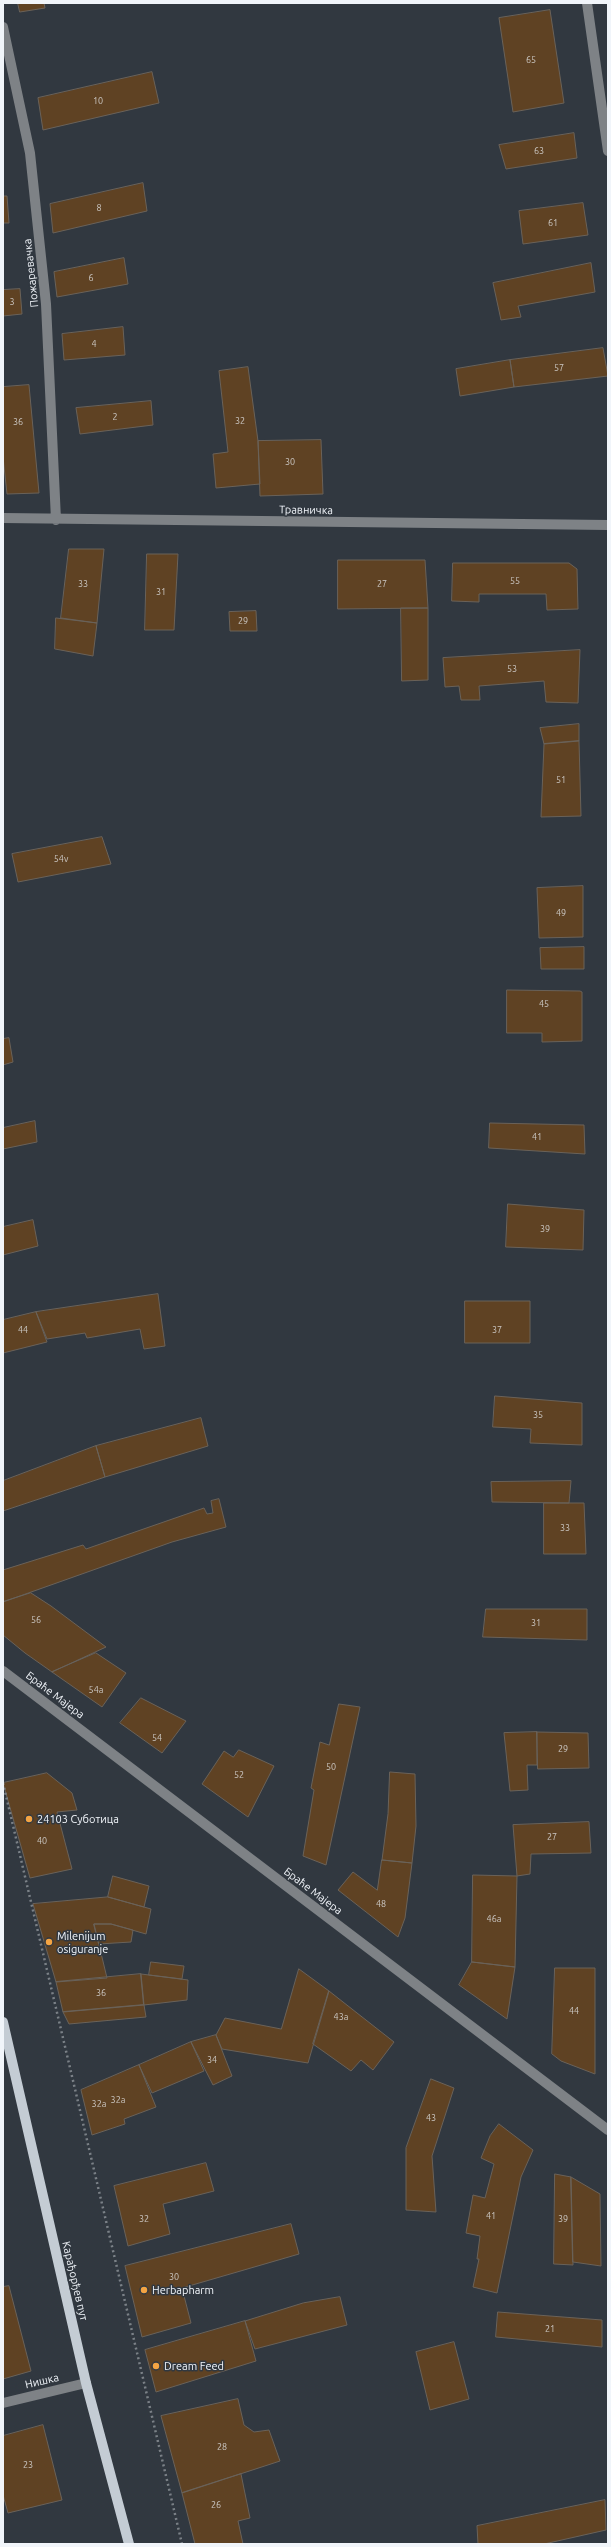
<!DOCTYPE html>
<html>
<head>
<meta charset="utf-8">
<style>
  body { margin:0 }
  #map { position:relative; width:611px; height:2547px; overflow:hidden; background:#313840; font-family:Ubuntu,sans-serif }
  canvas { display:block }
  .frame { position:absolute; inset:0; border:4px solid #f1f5fa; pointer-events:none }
</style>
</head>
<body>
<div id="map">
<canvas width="611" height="2547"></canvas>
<div class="frame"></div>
</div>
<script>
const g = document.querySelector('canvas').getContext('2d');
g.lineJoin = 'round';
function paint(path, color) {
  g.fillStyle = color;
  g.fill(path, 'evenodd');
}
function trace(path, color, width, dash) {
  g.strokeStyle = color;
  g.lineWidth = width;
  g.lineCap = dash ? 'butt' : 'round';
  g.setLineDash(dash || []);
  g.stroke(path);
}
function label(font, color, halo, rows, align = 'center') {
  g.font = font + ' Ubuntu,sans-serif';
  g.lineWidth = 3;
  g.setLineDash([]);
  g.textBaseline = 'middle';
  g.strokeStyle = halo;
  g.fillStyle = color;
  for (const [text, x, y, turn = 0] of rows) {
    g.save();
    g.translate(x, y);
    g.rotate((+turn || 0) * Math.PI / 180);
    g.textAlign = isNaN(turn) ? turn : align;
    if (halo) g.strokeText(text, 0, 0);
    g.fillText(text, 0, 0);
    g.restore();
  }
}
const building = new Path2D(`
  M18,3H44L45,8L20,12Z
  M550,10L564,103L513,112L499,18Z
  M152,72L159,103L43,130L38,98Z
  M574,133L577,158L506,169L499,145Z
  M143,183L147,211L53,233L50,204Z
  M3,196H7L9,223H3Z
  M583,203L588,235L523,244L519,211Z
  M124,258L128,284L57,297L54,272Z
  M591,263L595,292L518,306L521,317L501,320L493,283Z
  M20,289L22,314L3,316V290Z
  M123,327L125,355L64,360L62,334Z
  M603,348L608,376L514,387L510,360Z
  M510,360L514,387L460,396L456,369Z
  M248,367L258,441L260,484L216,488L213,454L228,452L219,371Z
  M29,385L39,493L7,494L3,457V387Z
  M151,401L153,425L80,434L76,408Z
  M321,440L323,494L260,496L258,441Z
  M69,549H104L97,623L61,618Z
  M147,554H178L174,630H145Z
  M338,560H425L428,608L338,609Z
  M453,563H569L577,569L578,609L547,610L546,594H479V602L452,601Z
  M401,608H428V680L402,681Z
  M256,611L257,631H230L229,612Z
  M56,618L97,623L93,656L55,649Z
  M580,650L578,703L546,702L544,681L479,686L480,700H461L459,686L445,687L443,658Z
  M579,724V741L544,744L540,728Z
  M579,741L581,816L541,817L544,744Z
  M102,837L111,864L18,882L12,854Z
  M583,886V937L539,938L537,888Z
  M584,947V969H541L540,948Z
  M507,990L580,991L582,992V1041L542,1042V1033H507Z
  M9,1038L13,1062L3,1065V1039Z
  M35,1121L37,1142L3,1149V1128Z
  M490,1123L584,1125L585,1154L489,1148Z
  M508,1204L584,1210L583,1250L506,1247Z
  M33,1220L38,1246L3,1255V1227Z
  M158,1294L165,1346L144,1349L140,1329L87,1338L85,1333L47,1339L36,1312Z
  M465,1301H530V1343H465Z
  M36,1312L47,1342L3,1353V1320Z
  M495,1396L582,1403V1445L530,1443L531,1429L493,1427Z
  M201,1418L208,1446L105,1477L96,1446Z
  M96,1446L105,1477L3,1511V1481Z
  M571,1481L569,1503L492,1502L491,1482Z
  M219,1499L226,1527L172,1542L3,1602V1570L83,1545L86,1549L204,1508L207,1514L213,1513L211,1501Z
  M544,1503H584L586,1554H544Z
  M31,1593L51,1606L106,1647L52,1672L25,1653L3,1635V1602Z
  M486,1609H587V1640L483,1637Z
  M96,1653L126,1673L102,1707L52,1672Z
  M141,1698L186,1721L162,1753L120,1723Z
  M339,1704L360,1707L326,1865L303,1856L314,1790L311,1788L320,1742L329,1745Z
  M537,1732L588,1733L589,1768L538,1769Z
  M537,1732V1765H527L528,1790L510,1791L504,1733Z
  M239,1750L274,1766L248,1817L202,1784L224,1751L233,1757Z
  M390,1772L415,1774L416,1826L412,1863L382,1860L388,1814Z
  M47,1773L72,1793L77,1810L57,1812L72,1869L30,1878L3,1783Z
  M589,1822L591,1853L531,1854L530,1874L517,1876L513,1825Z
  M382,1860L412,1863L405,1918L398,1937L338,1890L353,1872L377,1890Z
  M473,1875L517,1876L515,1967L472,1962Z
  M113,1876L149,1886L144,1907L108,1897Z
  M108,1897L151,1909L146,1934L111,1924H94L107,1978L56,1982L33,1904Z
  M94,1924H111L133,1930L131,1942L99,1944Z
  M151,1962L184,1966L182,1979L149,1975Z
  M472,1962L515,1967L507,2019L459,1985Z
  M555,1968H595V2074L561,2061L552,2054Z
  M299,1969L329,1991L308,2063L222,2049L216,2035L225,2018L281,2029Z
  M141,1974L188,1980L187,2000L144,2005Z
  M141,1974L144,2005L63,2012L56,1982Z
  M329,1991L394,2042L373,2070L361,2060L351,2071L313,2044Z
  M144,2005L146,2017L69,2024L63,2012Z
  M216,2035L232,2076L213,2085L191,2042Z
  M191,2042L204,2071L152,2093L139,2065Z
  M139,2065L156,2107L124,2119L125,2124L92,2135L81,2090Z
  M431,2079L454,2088L432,2156L436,2212L406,2210V2148Z
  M499,2124L533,2150L521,2177L497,2293L473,2287L479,2259H477L480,2236L466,2233L473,2195L485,2198L494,2164L481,2158L490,2136Z
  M206,2163L214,2191L163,2204L170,2234L128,2246L114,2186Z
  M555,2174L571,2177L573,2265L554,2264Z
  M571,2177L600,2194L601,2266L573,2262Z
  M291,2224L299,2254L182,2288L191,2323L142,2337L125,2266Z
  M9,2286L31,2371L3,2379V2287Z
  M340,2297L347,2325L255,2349L245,2321L303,2303Z
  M498,2312L602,2320V2347L496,2337Z
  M245,2321L256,2361L156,2392L145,2350Z
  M454,2342L469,2399L430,2410L416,2352Z
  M238,2399L244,2425L254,2432L269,2430L280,2461L182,2493L161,2416Z
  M43,2425L62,2500L8,2513L3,2495V2436Z
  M241,2474L250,2518L238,2521L243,2544H195L182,2493Z
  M605,2500L606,2530L544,2544H478L477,2526Z`);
paint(building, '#5f4223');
trace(building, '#6a6259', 1);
trace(new Path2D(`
  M3,1783L182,2544`), '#7b8187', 2.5, [2, 3]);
trace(new Path2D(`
  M587,3L608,151
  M3,27L30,153L46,304L56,520
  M3,518L608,525
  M3,1671L608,2130
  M3,2403L86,2383`), '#7e8286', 10);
trace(new Path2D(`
  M3,2022L86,2383L129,2544`), '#c4ccd4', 10);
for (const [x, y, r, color] of [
  [29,1819,4,"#f4a443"],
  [49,1942,4,"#f4a443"],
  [144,2290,4,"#f4a443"],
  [156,2366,4,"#f4a443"]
]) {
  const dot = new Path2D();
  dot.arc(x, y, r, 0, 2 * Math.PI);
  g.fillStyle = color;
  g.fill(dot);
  trace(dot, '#313840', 1.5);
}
label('9px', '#ccc8c4', null, [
  ["65",531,60],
  ["10",98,101],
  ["63",539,151],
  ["8",99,208],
  ["61",553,223],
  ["6",91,278],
  ["3",12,302],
  ["4",94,344],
  ["57",559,368],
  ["2",115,417],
  ["32",240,421],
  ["36",18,422],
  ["30",290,462],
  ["55",515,581],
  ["33",83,584],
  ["27",382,584],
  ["31",161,592],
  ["29",243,621],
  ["53",512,669],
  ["51",561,780],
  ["54v",61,859],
  ["49",561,913],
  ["45",544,1004],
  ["41",537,1137],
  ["39",545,1229],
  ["44",23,1330],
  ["37",497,1330],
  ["35",538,1415],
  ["33",565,1528],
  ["56",36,1620],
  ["31",536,1623],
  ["54a",96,1690],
  ["54",157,1738],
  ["29",563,1749],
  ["50",331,1767],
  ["52",239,1775],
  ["27",552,1837],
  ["40",42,1841],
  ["48",381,1904],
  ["46a",494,1919],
  ["36",101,1993],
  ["44",574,2011],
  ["43a",341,2017],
  ["34",212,2060],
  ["32a",118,2100],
  ["32a",99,2104],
  ["43",431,2118],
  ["41",491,2216],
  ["32",144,2219],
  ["39",563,2219],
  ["30",174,2277],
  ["21",550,2329],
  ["28",222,2447],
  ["23",28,2465],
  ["26",216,2505]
]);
label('11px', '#f1f5fa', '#313840', [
  ["Пожаревачка",31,273,-96],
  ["Травничка",306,510,1],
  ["Браће Мајера",55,1695,37],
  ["Браће Мајера",313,1891,37],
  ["Карађорђев пут",75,2281,77],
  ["Нишка",42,2381,-13]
]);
label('11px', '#f1f5fa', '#313840', [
  ["24103 Суботица",37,1819],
  ["Milenijum",57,1936],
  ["osiguranje",57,1949],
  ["Herbapharm",152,2290],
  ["Dream Feed",164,2366]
], 'left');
</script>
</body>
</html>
